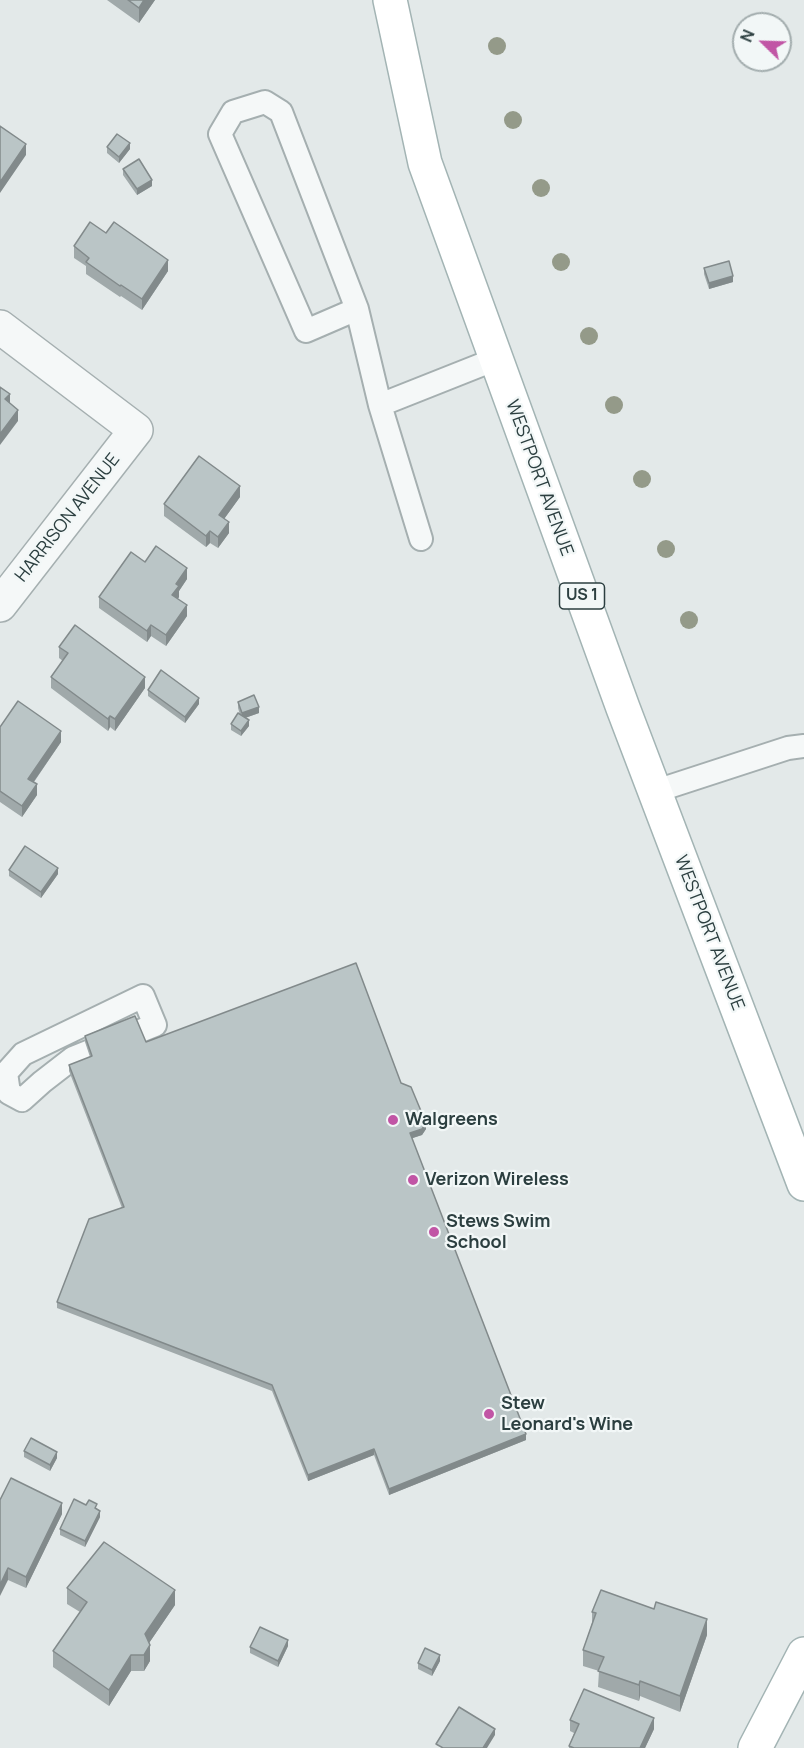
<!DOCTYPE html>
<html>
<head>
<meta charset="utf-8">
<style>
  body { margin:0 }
  #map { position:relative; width:804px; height:1748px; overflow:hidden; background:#e3e9e9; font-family:Manrope,sans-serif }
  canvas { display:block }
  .north { position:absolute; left:732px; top:12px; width:60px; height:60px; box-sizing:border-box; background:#f2f7f7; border:2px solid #a3adae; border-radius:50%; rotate:293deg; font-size:16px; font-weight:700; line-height:24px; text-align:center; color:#2c3f40 }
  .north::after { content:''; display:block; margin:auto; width:21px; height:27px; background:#c155a5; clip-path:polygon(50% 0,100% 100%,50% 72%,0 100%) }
</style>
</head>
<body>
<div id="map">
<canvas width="804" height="1748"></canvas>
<div class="north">N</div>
</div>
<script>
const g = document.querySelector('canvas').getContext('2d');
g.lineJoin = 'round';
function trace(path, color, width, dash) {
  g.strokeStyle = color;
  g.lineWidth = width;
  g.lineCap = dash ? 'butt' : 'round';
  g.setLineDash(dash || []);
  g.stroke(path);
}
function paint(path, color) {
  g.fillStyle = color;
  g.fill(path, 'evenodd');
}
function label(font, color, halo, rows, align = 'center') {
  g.font = font + ' Manrope,sans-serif';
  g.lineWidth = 4.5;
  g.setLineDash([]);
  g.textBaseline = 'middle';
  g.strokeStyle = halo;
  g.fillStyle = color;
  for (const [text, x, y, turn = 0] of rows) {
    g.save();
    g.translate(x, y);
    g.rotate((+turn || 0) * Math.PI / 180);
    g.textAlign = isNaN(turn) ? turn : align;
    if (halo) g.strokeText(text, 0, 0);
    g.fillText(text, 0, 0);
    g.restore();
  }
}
const lane = new Path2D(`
  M357,309L306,331L220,134L233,112L265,102L281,112L357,309L380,405L496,359
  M380,405L421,539
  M656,791L788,748L804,746
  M143,996L155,1025L73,1058L42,1082L22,1100L9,1093L6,1073L23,1054Z`);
const street = new Path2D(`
  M0,327L136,430L0,605`);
const primary = new Path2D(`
  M390,0L425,163L623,708L804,1184
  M755,1748L804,1654`);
trace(lane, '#a5afb0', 26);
trace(street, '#a5afb0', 36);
trace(primary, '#a3b4b4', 36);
trace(lane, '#f5f8f8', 22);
trace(street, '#f5f8f8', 33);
trace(primary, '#fff', 33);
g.fillStyle = '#949a89';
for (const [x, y] of [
  [497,46],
  [513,120],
  [541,188],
  [561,262],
  [589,336],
  [614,405],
  [642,479],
  [666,549],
  [689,620]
]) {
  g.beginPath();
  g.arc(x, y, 9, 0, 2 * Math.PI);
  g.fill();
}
paint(new Path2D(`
  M107,0H155L139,23Z
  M107,147L130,149L119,163L107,153Z
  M123,169L152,186L137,195L123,175Z
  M106,233L168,271L142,310L121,296L120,297L86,274V266L74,258V246Z
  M704,268L733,282L709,289L704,274Z
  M240,497L224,519L229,533L218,548L210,543L206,547L164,516V504Z
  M145,562L187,579L179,591V597L178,599L187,616L166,646L151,636L147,642L99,608V597Z
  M59,647L145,688L115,731L110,727L108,731L51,688V677L63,661L59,658Z
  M148,690L199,704L185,723L148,696Z
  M238,702L259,713L245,718L249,726L241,736L231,730V724L240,715L238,708Z
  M0,727L61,742L34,782L37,795L22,817L0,802Z
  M9,870L58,874L41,898L9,876Z
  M85,1036L146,1042L401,1083L426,1129L422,1135L412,1138L526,1440L389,1495L374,1455L308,1481L272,1391L57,1308V1302L122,1208L69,1071V1065L90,1057L85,1042Z
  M24,1451L57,1458L50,1471L24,1457Z
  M0,1500L62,1514L26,1588L8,1580Z
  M86,1505L97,1509L100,1517L85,1547L60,1535V1529Z
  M67,1588L175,1605L149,1643L150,1661L144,1671H131L109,1706L53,1667V1651L80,1612L67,1604Z
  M592,1612L707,1635L680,1712L640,1696L639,1701L598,1687L599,1671L583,1666V1650L592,1623Z
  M288,1646L278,1667L250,1653V1647Z
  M440,1661L432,1676L418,1669V1663Z
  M570,1720L654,1729L645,1748H569V1746L574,1733L570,1731Z`), '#a0a9aa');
paint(new Path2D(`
  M144,0H155L139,23V8Z
  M130,143V149L119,163V157Z
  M26,144V155L0,193V182Z
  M152,180V186L137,195V189Z
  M168,260V271L142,310V299Z
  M733,276V282L709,289V283Z
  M10,394V405L5,399Z
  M18,410V421L0,445V434Z
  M240,486V497L219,526V515Z
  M229,522V533L218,548V537Z
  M210,531V543L206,547V536Z
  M187,568V579L179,591V597L172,606V595L176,584Z
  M187,605V616L166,646V635Z
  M151,625V636L147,642V631Z
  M145,677V688L115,731V719Z
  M199,698V704L185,723V717Z
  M259,707V713L242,719V713Z
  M110,716V727L108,731V719Z
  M249,720V726L241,736V731Z
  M61,731V742L28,790V779Z
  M37,784V795L22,817V806Z
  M58,868V874L41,898V892Z
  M426,1123V1129L422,1135L410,1139V1133Z
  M526,1434V1440L389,1495V1489Z
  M374,1449V1455L308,1481V1475Z
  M57,1452V1458L50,1471V1465Z
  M62,1503V1514L26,1588V1577Z
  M100,1511V1517L85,1547V1541Z
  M8,1568V1580L0,1596V1585Z
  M175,1590V1605L145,1649V1634Z
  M707,1619V1635L680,1712V1696Z
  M288,1640V1646L278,1667V1661Z
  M150,1645V1661L144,1671V1655Z
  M131,1655V1671L109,1706V1690Z
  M440,1655V1661L432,1676V1670Z
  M640,1681V1696L639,1701V1685Z
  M654,1718V1729L645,1748H640Z
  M495,1729V1735L487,1748H483Z`), '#828a8b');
const building = new Path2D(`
  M128,0H144L139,8Z
  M0,126L26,144L0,182Z
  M117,134L130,143L119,157L107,147Z
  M139,159L152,180L137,189L123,169Z
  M90,222L106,233L114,222L168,260L142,299L121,285L120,286L86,262L89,258L74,246Z
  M729,261L733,276L709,283L704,268Z
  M0,387L10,394L5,399L18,410L0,434Z
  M199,456L240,486L219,515L229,522L218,537L210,531L206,536L164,504Z
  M156,546L187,568L176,584L179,586L172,595L187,605L166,635L151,625L147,631L99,597L131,552L145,562Z
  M75,625L145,677L115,719L110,716L108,719L51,677L68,653L59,647Z
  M161,670L199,698L185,717L148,690Z
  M254,695L259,707L242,713L238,702Z
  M18,701L61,731L28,779L37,784L22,806L0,791V727Z
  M238,713L249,720L241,731L231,724Z
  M25,846L58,868L41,892L9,870Z
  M356,963L401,1083L411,1087L426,1123L422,1129L410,1133L526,1434L389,1489L374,1449L308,1475L272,1385L57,1302L89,1219L124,1207L69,1065L92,1056L85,1036L135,1016L146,1042Z
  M31,1438L57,1452L50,1465L24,1451Z
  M11,1478L62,1503L26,1577L8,1568L0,1585V1500Z
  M74,1499L86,1505L89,1500L97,1504L95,1508L100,1511L85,1541L60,1529Z
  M104,1542L175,1590L145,1634L150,1645L144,1655H131L109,1690L53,1651L87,1602L67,1588Z
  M601,1590L654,1609L656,1602L707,1619L680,1696L640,1681L639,1685L598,1671L604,1657L583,1650L596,1613L592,1612Z
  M260,1627L288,1640L278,1661L250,1647Z
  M425,1648L440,1655L432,1670L418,1663Z
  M584,1689L654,1718L640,1748H574L569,1746L579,1724L570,1720Z
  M459,1707L495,1729L483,1748H443L436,1744Z`);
paint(building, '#bac5c6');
trace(building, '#828a8b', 1.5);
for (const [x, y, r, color] of [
  [393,1120,6,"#c155a5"],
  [413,1180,6,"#c155a5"],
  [434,1232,6,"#c155a5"],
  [489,1414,6,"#c155a5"]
]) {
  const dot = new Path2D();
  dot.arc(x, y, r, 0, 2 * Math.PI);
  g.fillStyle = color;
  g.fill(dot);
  trace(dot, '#f2f7f7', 2);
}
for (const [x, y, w] of [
  [582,596,45]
]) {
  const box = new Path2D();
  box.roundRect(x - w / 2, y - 13, w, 26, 4.5);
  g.fillStyle = '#f2f7f7';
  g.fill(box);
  trace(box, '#2c3f40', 1.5);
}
label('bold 16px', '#2c3f40', null, [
  ["US 1",582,596]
]);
label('18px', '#2c3f40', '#f2f7f7', [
  ["WESTPORT AVENUE",539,478,70],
  ["HARRISON AVENUE",68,518,-52],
  ["WESTPORT AVENUE",709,933,69]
]);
label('bold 18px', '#2c3f40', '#f2f7f7', [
  ["Walgreens",405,1120],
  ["Verizon Wireless",425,1180],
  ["Stews Swim",446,1222],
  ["School",446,1243],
  ["Stew",501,1404],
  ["Leonard's Wine",501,1425]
], 'left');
</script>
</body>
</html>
